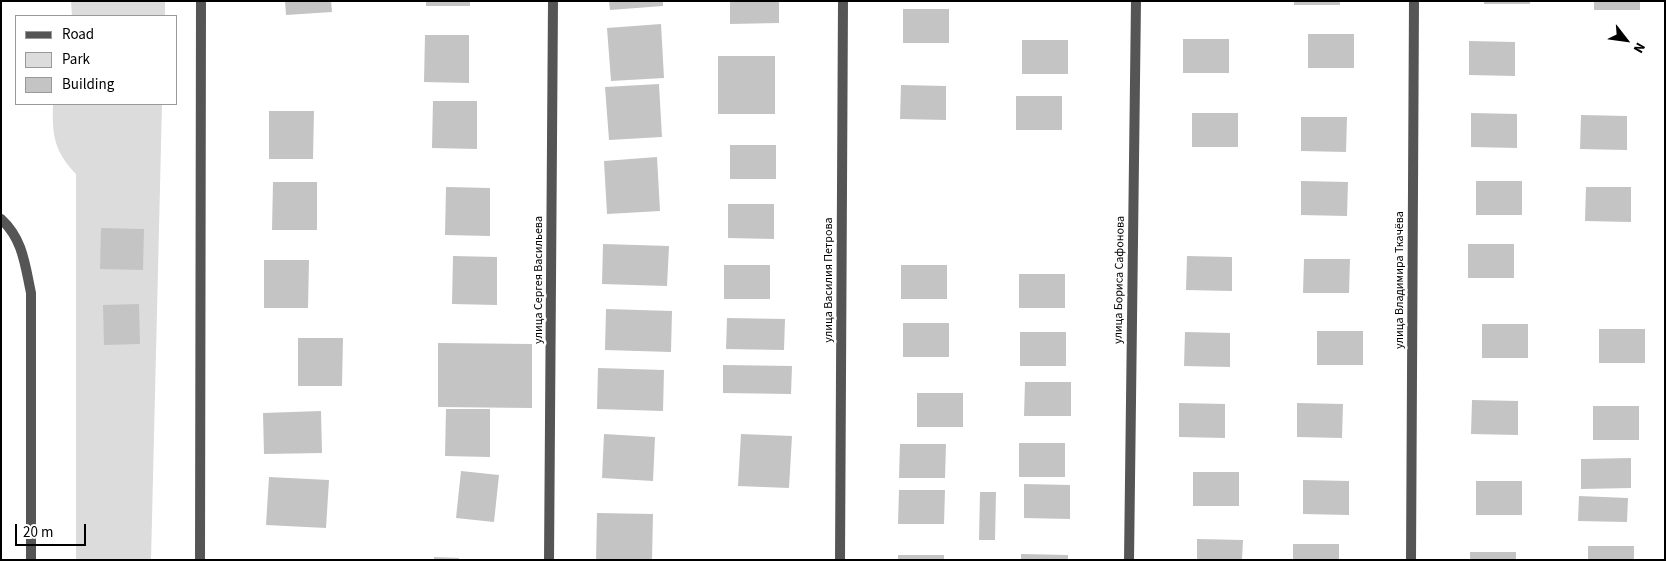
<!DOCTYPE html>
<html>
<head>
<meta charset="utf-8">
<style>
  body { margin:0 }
  #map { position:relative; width:1666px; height:561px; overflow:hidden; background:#fff; font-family:"Source Sans 3",sans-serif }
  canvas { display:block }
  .frame { position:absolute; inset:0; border:2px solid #000; pointer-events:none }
  .legend { position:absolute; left:15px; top:15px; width:162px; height:90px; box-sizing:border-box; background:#fff; border:1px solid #999; margin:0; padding:6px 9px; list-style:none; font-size:15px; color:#000 }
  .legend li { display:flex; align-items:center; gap:10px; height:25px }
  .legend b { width:25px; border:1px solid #999 }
  .north { position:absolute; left:1601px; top:15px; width:50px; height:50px; -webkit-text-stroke:4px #fff; paint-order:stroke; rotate:120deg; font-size:14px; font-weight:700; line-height:20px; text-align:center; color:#000 }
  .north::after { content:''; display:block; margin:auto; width:18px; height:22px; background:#000; clip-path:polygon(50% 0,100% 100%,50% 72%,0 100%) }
  .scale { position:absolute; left:15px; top:524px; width:71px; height:22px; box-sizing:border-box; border:2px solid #000; border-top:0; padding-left:6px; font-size:15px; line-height:18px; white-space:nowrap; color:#000; -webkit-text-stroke:4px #fff; paint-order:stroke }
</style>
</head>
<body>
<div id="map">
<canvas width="1666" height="561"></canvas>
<div class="frame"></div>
<ul class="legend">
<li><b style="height:6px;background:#555"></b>Road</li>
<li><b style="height:14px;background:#dcdcdc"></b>Park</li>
<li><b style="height:14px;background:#c4c4c4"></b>Building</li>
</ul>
<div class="north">N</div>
<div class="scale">20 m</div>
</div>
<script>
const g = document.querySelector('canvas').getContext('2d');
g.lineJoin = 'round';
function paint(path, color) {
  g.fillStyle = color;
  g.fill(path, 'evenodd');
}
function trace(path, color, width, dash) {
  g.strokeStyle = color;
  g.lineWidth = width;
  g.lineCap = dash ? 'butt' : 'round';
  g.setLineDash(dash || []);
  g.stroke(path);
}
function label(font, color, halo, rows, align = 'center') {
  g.font = font + ' "Source Sans 3",sans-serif';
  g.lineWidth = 5;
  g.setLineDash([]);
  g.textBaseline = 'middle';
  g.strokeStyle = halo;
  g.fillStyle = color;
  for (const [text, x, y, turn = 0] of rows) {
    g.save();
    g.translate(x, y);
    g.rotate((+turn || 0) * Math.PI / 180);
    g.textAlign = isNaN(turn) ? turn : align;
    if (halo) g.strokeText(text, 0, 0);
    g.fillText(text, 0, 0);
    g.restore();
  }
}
paint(new Path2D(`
  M71,1H165V16H72Z
  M53,104H162L151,560H76V174C54,151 52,135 53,104Z`), '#dcdcdc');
paint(new Path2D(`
  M285,1H331L332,12L286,15Z
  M426,1H470V6H426Z
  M609,1H663V6L610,10Z
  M730,1H779V23L730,24Z
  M1294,1H1340V5H1294Z
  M1484,1H1530V4H1484Z
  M1594,1H1640V10H1594Z
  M903,9H949V43H903Z
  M661,24L664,78L611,81L607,28Z
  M1308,34H1354V68H1308Z
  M425,35H469V83L424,82Z
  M1183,39H1229V73H1183Z
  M1022,40H1068V74H1022Z
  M1469,41L1515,42V76L1469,75Z
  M718,56H775V114H718Z
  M659,84L662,137L609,140L605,87Z
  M901,85L946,86V120L900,119Z
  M1016,96H1062V130H1016Z
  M433,101H477V149L432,148Z
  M269,111H314L313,159H269Z
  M1192,113H1238V147H1192Z
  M1471,113L1517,114V148L1471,147Z
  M1581,115L1627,116V150L1580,149Z
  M1301,117H1347L1346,152L1301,151Z
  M730,145H776V179H730Z
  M657,157L660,211L607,214L604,161Z
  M1301,181L1348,182L1347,216L1301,215Z
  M1476,181H1522V215H1476Z
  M273,182H317V230H272Z
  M446,187L490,188V236L445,235Z
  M1586,187H1631V222L1585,221Z
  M728,204H774V239L728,238Z
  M101,228L144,229L143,270L100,269Z
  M603,244L669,246L667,286L602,284Z
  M1468,244H1514V278H1468Z
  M453,256L497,257V305L452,304Z
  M1187,256L1232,257V291L1186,290Z
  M1304,259H1350L1349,293H1303Z
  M264,260H309L308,308H264Z
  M724,265H770V299H724Z
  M901,265H947V299H901Z
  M1019,274H1065V308H1019Z
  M139,304L140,344L104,345L103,305Z
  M606,309L672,311L671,352L605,350Z
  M727,318L785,319L784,350L726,349Z
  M903,323H949V357H903Z
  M1482,324H1528V358H1482Z
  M1599,329H1645V363H1599Z
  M1317,331H1363V365H1317Z
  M1020,332H1066V366H1020Z
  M1185,332L1230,333V367L1184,366Z
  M298,338H343L342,386H298Z
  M438,343L532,344V408L438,407Z
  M723,365L792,366L791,394L723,393Z
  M598,368L664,370L663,411L597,409Z
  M1025,382H1071V416H1024Z
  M917,393H963V427H917Z
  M1472,400L1518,401V435L1471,434Z
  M1179,403L1225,404V438L1179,437Z
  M1297,403L1343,404L1342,438L1297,437Z
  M1593,406H1639V440H1593Z
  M446,409H490V457L445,456Z
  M321,411L322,453L264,454L263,413Z
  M604,434L655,437L653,481L602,478Z
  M741,434L792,436L789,488L738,486Z
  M1019,443H1065V477H1019Z
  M900,444H946L945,478H899Z
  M1631,458V488L1581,489V459Z
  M461,471L499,475L494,522L456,518Z
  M1193,472H1239V506H1193Z
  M269,477L329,480L326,528L266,525Z
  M1303,480L1349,481V515L1303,514Z
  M1476,481H1522V515H1476Z
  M1024,484L1070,485V519L1024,518Z
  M899,490H945L944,524H898Z
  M980,492H996L995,540H979Z
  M1579,496L1628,498L1627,522L1578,521Z
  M597,513L653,514L652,560H596Z
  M1197,539L1243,540L1242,560H1197Z
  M1293,544H1339V560H1293Z
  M1588,546H1634V560H1588Z
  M1470,552H1516V560H1470Z
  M1021,554L1068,555V560H1021Z
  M898,555H944V560H898Z
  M434,557L459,558V560H434Z`), '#c4c4c4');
trace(new Path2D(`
  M1,219C23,239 25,265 31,293V560
  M200,560L201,1
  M549,560L553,1
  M840,560L843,1
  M1129,560L1136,1
  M1411,560L1414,1`), '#555', 10);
label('12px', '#000', '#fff', [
  ["улица Сергея Васильева",539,280,-90],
  ["улица Василия Петрова",829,280,-90],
  ["улица Бориса Сафонова",1120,280,-89],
  ["улица Владимира Ткачёва",1400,280,-90]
]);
</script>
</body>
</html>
